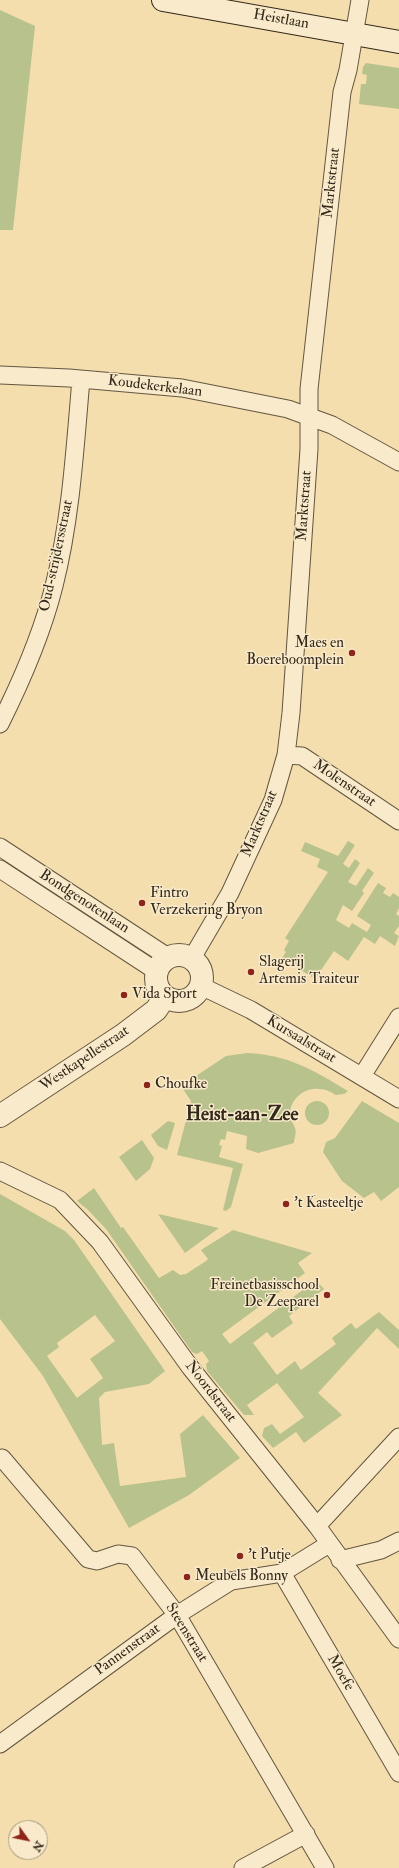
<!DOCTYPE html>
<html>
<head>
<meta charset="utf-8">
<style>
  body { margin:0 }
  #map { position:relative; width:399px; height:1868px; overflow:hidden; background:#f5dead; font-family:"IM FELL Double Pica",serif }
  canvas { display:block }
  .north { position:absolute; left:8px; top:1820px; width:40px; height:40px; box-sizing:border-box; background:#f8eaca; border:1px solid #a99c84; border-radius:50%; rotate:123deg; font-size:11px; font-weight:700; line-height:16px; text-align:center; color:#32281b }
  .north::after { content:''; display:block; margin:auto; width:14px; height:18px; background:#8f2418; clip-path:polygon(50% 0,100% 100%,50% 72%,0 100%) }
</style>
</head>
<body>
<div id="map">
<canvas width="399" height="1868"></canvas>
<div class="north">N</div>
</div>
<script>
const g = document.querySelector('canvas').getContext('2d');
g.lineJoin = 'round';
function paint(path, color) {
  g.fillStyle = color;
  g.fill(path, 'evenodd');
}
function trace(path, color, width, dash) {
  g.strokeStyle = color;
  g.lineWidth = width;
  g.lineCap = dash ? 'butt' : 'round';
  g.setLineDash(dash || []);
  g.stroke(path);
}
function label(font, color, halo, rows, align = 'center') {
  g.font = font + ' "IM FELL Double Pica",serif';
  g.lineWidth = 3;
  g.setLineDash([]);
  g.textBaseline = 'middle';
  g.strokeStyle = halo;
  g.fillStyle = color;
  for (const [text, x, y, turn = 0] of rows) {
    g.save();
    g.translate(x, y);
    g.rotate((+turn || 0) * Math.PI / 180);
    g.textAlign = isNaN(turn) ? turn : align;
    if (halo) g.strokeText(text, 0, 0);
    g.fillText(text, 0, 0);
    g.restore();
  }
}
paint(new Path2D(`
  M0,10L35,26L13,230H0Z
  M366,63L399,68V109L359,104L361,84H366L367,75L362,74L363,67Z
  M348,841L355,845L343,864L349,868L355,859L360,863L348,882L356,886L368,868L374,873L362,891L364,893L352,911L343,905L336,920L349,928L352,923L367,932L371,925L357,916L378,883L386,888L383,893L390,897L393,893L399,897V908L396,914L399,916V926L394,933L399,936L395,946L380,936L375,944L364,937L348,961L334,951L315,979L282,958L286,952L284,950L289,941L285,938L328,872L317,867L320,859L301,851L305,842L338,856Z
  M247,1053C289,1055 313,1070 348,1091L344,1094L336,1095C331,1092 326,1089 319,1089C305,1087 290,1099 290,1114C290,1119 293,1123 295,1128C297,1132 294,1139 294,1143L258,1153L246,1149L247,1136L227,1131L225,1140L221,1139L219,1145L222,1146L219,1157L243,1164L231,1207L226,1211L223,1210L233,1168L177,1155L191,1101L181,1086L226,1056Z
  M362,1101L399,1123V1187L381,1201L374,1192L364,1198L342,1181L323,1152L326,1142L335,1138Z
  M305 1113a12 12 0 1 1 24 0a12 12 0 1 1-24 0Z
  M168,1121L175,1123L167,1150L158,1146L151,1135Z
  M142,1140L154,1158L150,1169L136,1181L119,1157Z
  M94,1188L121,1228L123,1227L159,1278L173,1270L180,1275L186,1274L206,1261L208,1259L201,1250L233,1230L312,1253L298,1263L305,1273L222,1334L230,1344L316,1280L324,1289L289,1316L293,1323L272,1338L267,1332L253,1343L277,1375L295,1361L301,1370L336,1344L332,1338L351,1323L356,1329L379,1312L399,1330V1349L377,1328L318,1393L342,1415L304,1443L296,1432L273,1448L262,1436L264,1428L272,1424L280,1434L304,1417L277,1383L247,1405L254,1415H244L207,1371L206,1364L209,1361L202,1351L197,1354L192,1352L106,1229L87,1209L77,1201Z
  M0,1194L65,1231L74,1240L165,1371L149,1384L105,1392L99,1398L102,1445L114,1443L120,1486L186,1477L180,1434L203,1415L240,1458L189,1495L129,1528L43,1376L0,1319ZM95,1315L115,1341L90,1359L103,1378L77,1398L47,1356L59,1347L57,1343Z
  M158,1214L163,1215L219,1228L185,1253Z`), '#b8c28c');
const minor = new Path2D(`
  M0,375L69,378L182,388L288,409L332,425L399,462
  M0,724C22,680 42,634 54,586C71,519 75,448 81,379
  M286,755L302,756L399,821
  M0,847L168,957
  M0,869L156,971
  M192,958L230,893L273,800L286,755L291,713L309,449V389L342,92L348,70L360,0
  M201,986L251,1010L399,1099
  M362,1076L399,1017
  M0,1171L60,1200L100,1242L190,1367L317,1526L399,1639
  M2,1458L88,1559L97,1561L118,1554L132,1556L177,1615L325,1868
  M317,1526L399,1437
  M340,1560L381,1550L399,1541
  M282,1573L399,1773
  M0,1744L177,1615L231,1581L282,1573L329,1544
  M243,1868L306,1834`);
const tertiary = new Path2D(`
  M156 978a23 23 0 1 1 46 0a23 23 0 1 1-46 0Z
  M0,1116L123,1035L156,1010L165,997`);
const secondary = new Path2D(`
  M163,0L399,42`);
trace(minor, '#635640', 19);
trace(tertiary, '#635640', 24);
trace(secondary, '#32281b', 24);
trace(minor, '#f8eaca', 17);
trace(tertiary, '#f8eaca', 22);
trace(secondary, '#f8eaca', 22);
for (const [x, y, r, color] of [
  [352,653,4,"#8f2418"],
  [142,903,4,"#8f2418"],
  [251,972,4,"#8f2418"],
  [124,995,4,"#8f2418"],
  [147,1085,4,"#8f2418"],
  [286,1204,4,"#8f2418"],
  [327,1295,4,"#8f2418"],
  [240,1556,4,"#8f2418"],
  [187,1577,4,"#8f2418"]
]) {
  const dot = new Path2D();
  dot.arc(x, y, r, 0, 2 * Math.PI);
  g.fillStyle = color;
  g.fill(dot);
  trace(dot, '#f8eaca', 1.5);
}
label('15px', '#32281b', '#f8eaca', [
  ["Heistlaan",281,20,10],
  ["Marktstraat",332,183,-84],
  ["Koudekerkelaan",155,387,7],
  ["Marktstraat",305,506,-86],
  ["Oud-strijdersstraat",57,556,-78],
  ["Molenstraat",344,784,34],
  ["Marktstraat",260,824,-67],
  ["Bondgenotenlaan",84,902,33],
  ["Kursaalstraat",301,1040,31],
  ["Westkapellestraat",85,1059,-34],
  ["Noordstraat",210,1392,52],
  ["Steenstraat",186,1633,58],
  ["Pannenstraat",128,1650,-36],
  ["Moefe",340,1673,60]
]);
label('15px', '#32281b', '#f8eaca', [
  ["Maes en",344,644,"right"],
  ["Boereboomplein",344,661,"right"],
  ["Fintro",150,894],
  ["Verzekering Bryon",150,911],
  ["Slagerij",259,963],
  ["Artemis Traiteur",259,980],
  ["Vida Sport",132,995],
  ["Choufke",155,1085],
  ["'t Kasteeltje",294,1204],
  ["Freinetbasisschool",319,1286,"right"],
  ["De Zeeparel",319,1303,"right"],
  ["'t Putje",248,1556],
  ["Meubels Bonny",195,1577]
], 'left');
label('bold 19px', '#32281b', '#f8eaca', [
  ["Heist-aan-Zee",242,1116]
]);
</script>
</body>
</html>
